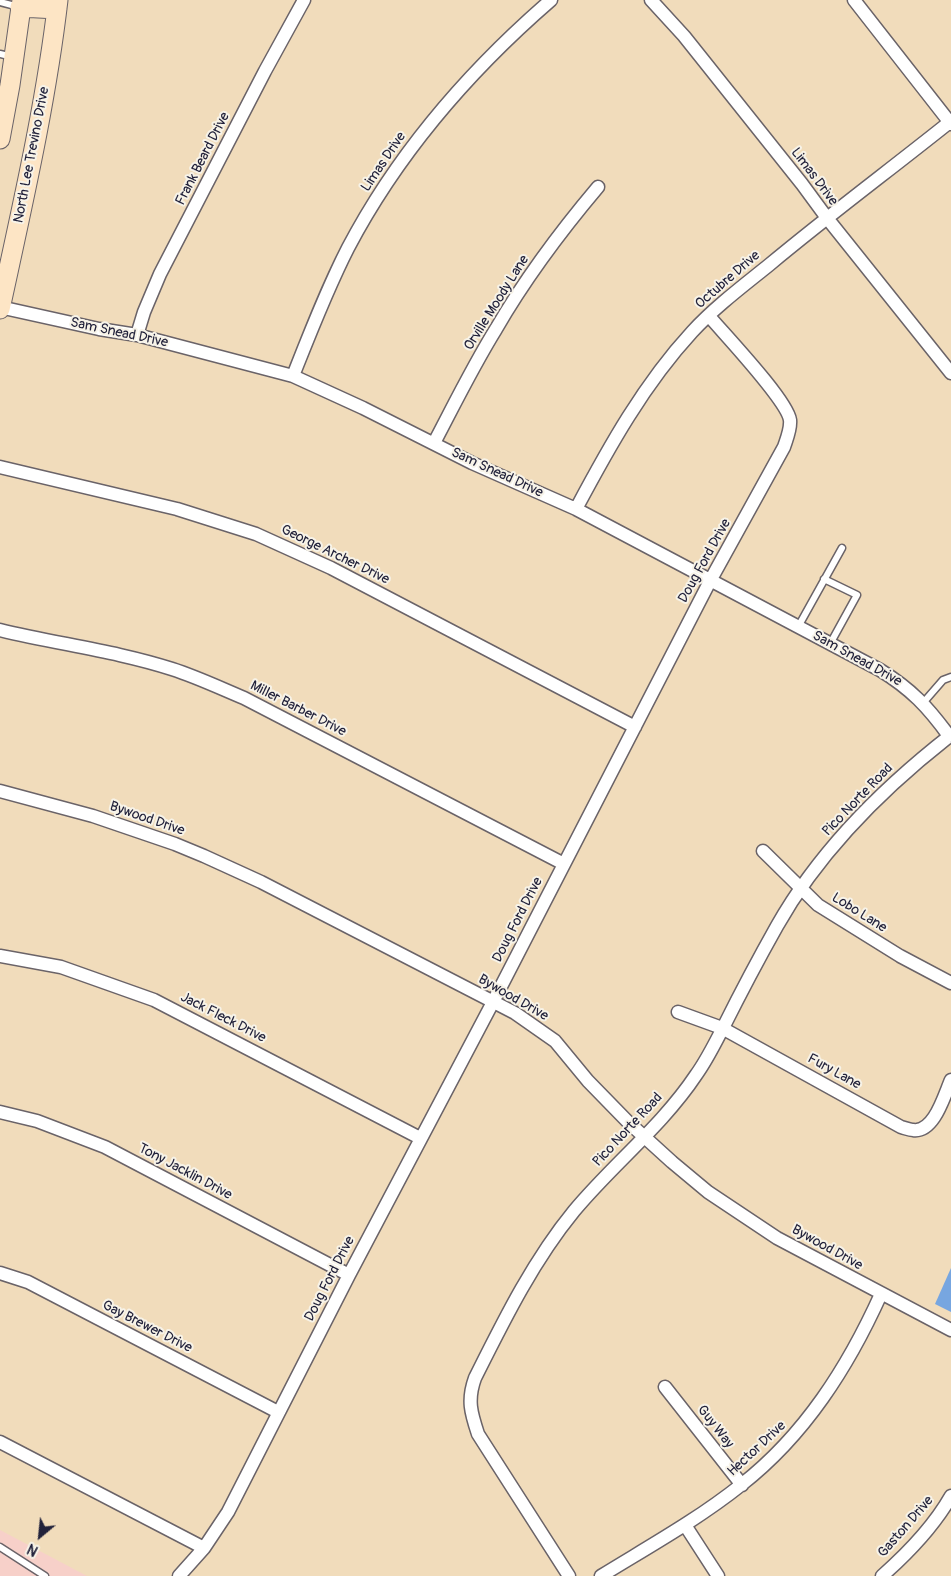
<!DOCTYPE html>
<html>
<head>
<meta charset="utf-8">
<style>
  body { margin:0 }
  #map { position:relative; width:951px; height:1576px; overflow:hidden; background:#f1dcbb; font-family:Pangolin,sans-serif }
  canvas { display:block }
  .north { position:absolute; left:15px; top:1511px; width:50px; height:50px; -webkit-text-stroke:4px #f7f3e8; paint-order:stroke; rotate:208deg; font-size:14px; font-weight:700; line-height:20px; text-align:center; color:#22223b }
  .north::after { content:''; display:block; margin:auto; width:18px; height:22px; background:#22223b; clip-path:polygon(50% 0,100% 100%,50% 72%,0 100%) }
</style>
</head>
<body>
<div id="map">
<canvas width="951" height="1576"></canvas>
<div class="north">N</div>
</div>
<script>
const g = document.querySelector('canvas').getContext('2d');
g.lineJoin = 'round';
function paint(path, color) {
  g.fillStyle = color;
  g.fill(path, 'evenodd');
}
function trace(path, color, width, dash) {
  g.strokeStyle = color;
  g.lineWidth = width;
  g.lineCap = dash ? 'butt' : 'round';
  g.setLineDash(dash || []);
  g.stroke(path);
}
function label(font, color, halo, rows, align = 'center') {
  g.font = font + ' Pangolin,sans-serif';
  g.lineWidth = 4;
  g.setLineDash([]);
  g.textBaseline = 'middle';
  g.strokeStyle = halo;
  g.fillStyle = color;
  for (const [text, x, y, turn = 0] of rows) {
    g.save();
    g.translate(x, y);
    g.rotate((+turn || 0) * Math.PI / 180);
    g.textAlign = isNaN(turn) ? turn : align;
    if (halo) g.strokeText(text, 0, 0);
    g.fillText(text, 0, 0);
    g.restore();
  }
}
paint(new Path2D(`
  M0,1530L87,1576H0Z`), '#f7d0c9');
paint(new Path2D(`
  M951,1268V1312L935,1304Z`), '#77a6e0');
const lane = new Path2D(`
  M0,2L19,7
  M0,54L13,57
  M824,579L857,595L830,644
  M798,627L842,548
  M923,703L943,680L951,677
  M0,1547L45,1576`);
const street = new Path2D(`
  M651,0L684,36L802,184L827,218L951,373
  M854,0L951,124
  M0,307L99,329L137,335L293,376L363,408L472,463L576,509L880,670C911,689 928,707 949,736
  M137,335L144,312L160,274L265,71L304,0
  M293,376C310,333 327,289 348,248C399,151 469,71 551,0
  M434,443C454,405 473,366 496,329C525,279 560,232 598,187
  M0,467L177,509L256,534L331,568L635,727
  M576,509C609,447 644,384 692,332C715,307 743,286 769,265C829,215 891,169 951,121
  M0,630C57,644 116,651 172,669C197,677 220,688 244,698L564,864
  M0,791L93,816L175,844L204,856L261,882L515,1013L555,1041L588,1081L628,1122L672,1162L708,1192L777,1238L951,1330
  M763,851L818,905L900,956L951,983
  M0,956L61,967L154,1000L420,1138
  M678,1012L722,1028L901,1127C905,1128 909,1130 913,1130C934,1133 944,1096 951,1080
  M0,1112L37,1121L105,1147L349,1275
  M0,1273L28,1282L278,1412
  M665,1387L742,1485
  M0,1442L204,1548
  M685,1525L718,1576
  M179,1576L204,1548L228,1512L349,1275L493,1002L710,581L784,447C787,438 791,429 790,420C787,400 725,335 709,316
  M569,1576L478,1434C471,1413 467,1400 475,1378C504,1320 533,1261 574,1211C613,1164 662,1126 696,1075C707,1060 715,1043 724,1026C741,992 759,958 777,926C820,850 883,788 951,735
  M601,1576C648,1547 697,1520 741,1485C805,1435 848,1367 881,1294
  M882,1576C908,1553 934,1526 951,1496`);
const secondary = new Path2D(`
  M20,7L57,9
  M0,139L10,85L22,0
  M0,309C22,207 46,104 58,0`);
trace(lane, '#6a6368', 9);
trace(street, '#6a6368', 15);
trace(secondary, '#6a6368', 21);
trace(lane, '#fff', 6);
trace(street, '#fff', 12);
trace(secondary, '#fde5c5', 19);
label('14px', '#22223b', '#f7f3e8', [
  ["North Lee Trevino Drive",32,155,-79],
  ["Frank Beard Drive",203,159,-63],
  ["Limas Drive",384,162,-56],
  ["Limas Drive",814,177,53],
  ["Octubre Drive",728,280,-41],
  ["Orville Moody Lane",497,303,-58],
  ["Sam Snead Drive",119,333,12],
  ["Sam Snead Drive",497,473,25],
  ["George Archer Drive",335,555,26],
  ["Doug Ford Drive",705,561,-61],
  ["Sam Snead Drive",857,659,29],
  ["Miller Barber Drive",298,709,27],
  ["Pico Norte Road",858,800,-46],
  ["Bywood Drive",147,819,19],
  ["Lobo Lane",859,913,32],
  ["Doug Ford Drive",518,920,-63],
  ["Bywood Drive",513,998,30],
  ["Jack Fleck Drive",223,1018,27],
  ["Fury Lane",834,1072,29],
  ["Pico Norte Road",628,1130,-47],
  ["Tony Jacklin Drive",185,1172,28],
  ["Bywood Drive",827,1248,29],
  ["Doug Ford Drive",330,1279,-63],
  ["Gay Brewer Drive",147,1327,27],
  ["Guy Way",715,1427,52],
  ["Hector Drive",757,1449,-43],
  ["Gaston Drive",906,1527,-49]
]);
</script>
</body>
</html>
